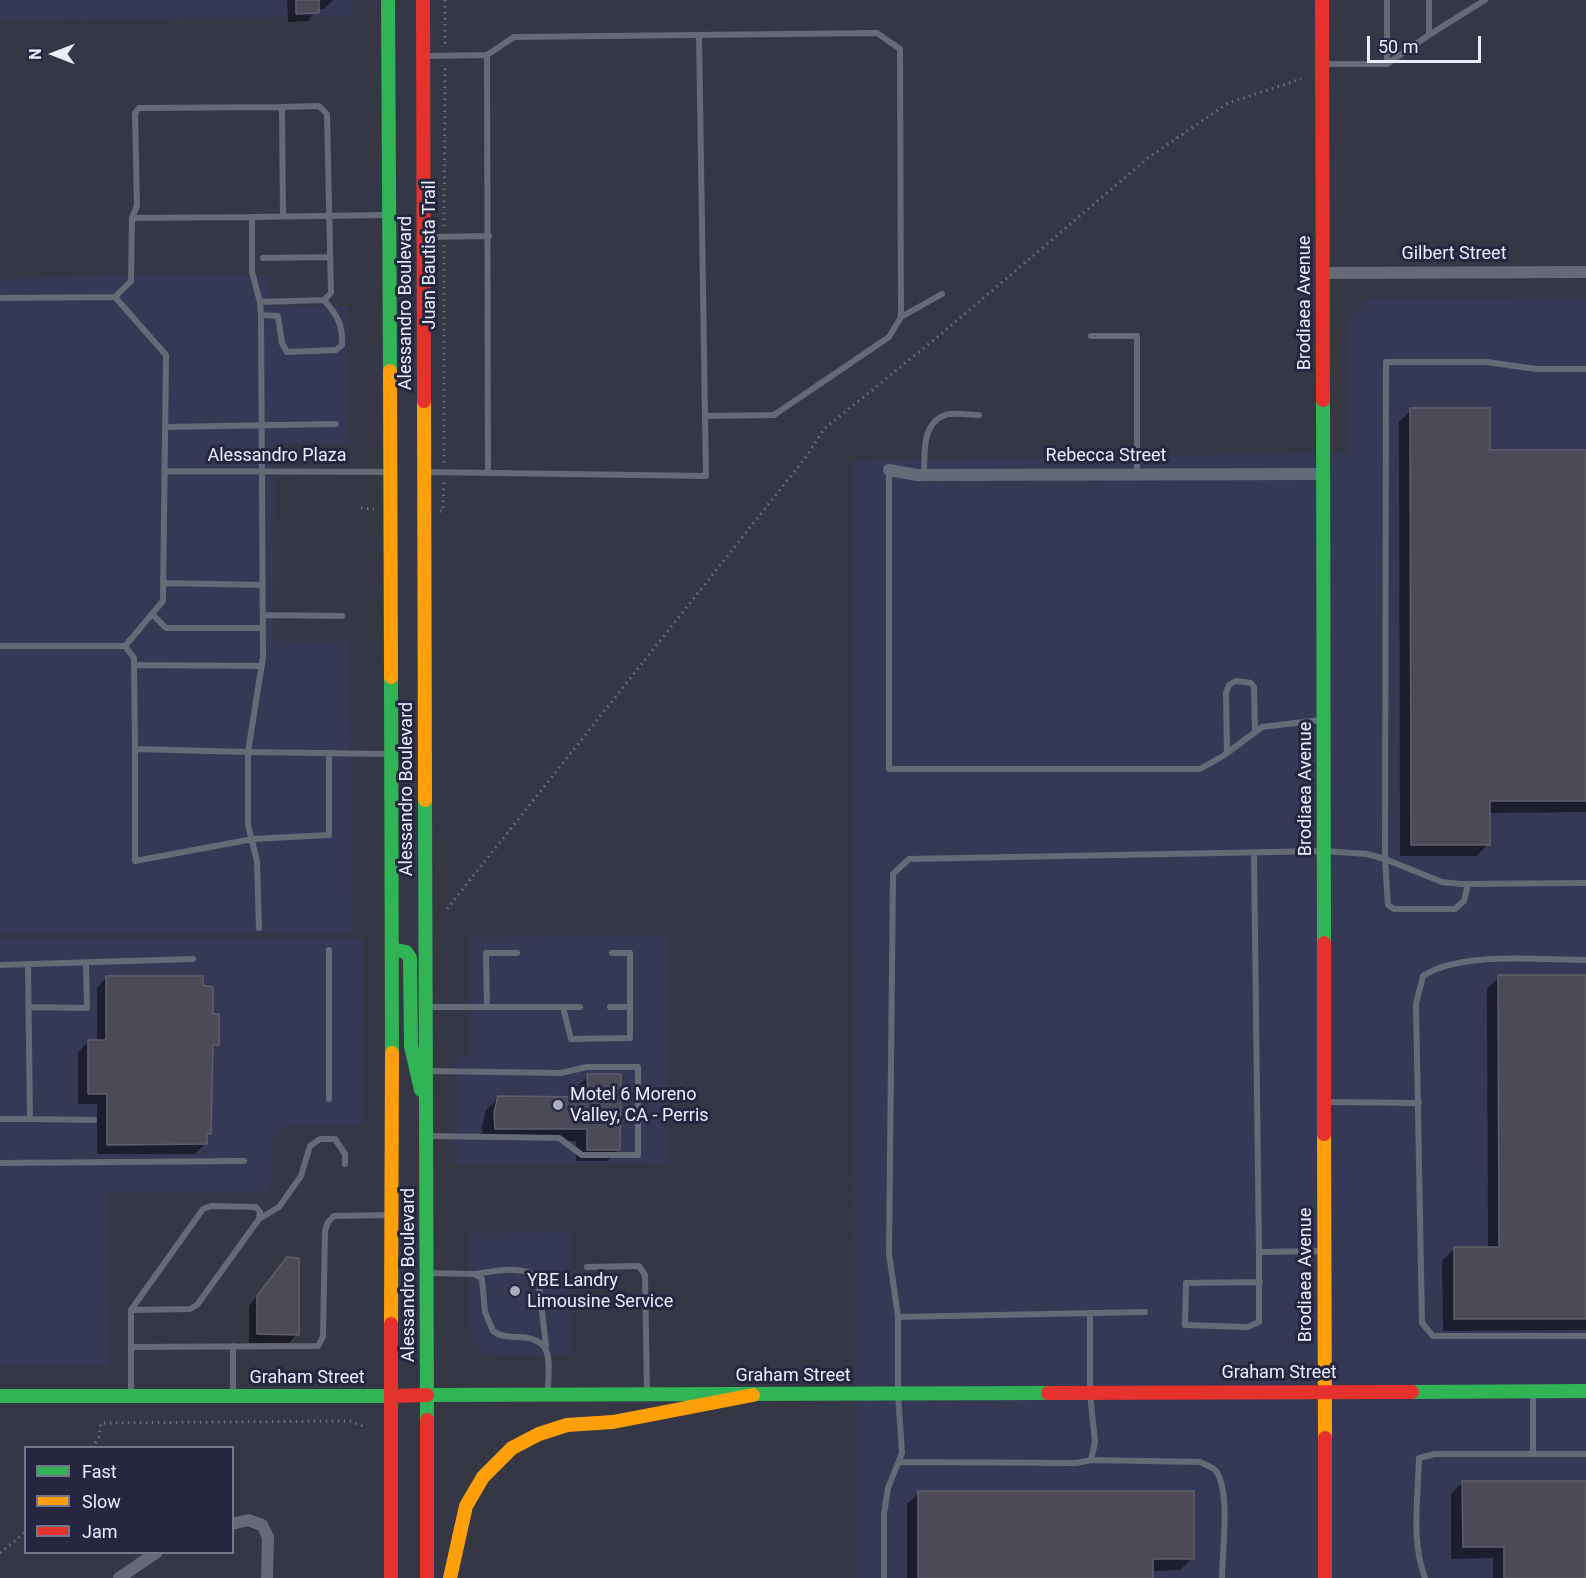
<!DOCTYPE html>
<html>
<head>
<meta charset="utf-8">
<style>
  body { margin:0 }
  #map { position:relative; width:1586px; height:1578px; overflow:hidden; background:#353745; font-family:Roboto,sans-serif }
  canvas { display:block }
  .legend { position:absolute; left:24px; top:1446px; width:210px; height:108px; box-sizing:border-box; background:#252740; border:2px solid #74768c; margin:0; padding:8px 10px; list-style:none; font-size:18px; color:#eaedfe }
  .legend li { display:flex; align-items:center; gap:12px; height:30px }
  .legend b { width:30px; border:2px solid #74768c }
  .north { position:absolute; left:24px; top:24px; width:60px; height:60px; -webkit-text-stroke:4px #252740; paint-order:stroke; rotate:270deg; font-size:16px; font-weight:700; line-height:24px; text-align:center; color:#eaedfe }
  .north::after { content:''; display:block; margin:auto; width:21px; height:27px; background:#eaedfe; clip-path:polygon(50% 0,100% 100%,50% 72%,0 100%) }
  .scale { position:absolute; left:1367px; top:36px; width:114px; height:27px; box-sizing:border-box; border:3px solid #eaedfe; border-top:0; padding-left:8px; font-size:18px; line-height:21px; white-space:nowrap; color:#eaedfe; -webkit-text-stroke:4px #252740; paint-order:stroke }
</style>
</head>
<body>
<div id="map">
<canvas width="1586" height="1578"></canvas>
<ul class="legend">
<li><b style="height:8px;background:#30b455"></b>Fast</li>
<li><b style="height:8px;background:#ff9f0a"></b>Slow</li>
<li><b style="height:8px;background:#e5322d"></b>Jam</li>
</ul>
<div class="north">N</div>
<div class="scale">50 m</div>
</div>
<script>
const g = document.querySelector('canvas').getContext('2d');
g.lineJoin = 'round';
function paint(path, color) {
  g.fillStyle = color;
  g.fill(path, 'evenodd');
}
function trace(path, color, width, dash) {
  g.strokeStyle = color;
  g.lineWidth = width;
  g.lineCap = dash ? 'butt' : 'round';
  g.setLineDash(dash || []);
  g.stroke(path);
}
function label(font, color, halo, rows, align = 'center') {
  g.font = font + ' Roboto,sans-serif';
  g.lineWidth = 6;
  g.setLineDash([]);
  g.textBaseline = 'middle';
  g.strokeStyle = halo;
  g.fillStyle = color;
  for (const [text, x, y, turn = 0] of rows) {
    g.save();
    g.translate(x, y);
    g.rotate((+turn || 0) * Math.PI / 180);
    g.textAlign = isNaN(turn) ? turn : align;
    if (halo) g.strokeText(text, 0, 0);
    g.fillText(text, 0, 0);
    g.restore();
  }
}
paint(new Path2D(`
  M0,0H353V16L0,20Z
  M104,275H266L273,306H348V444L274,443L273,641H350L352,933L0,934V280Z
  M1586,297V1578H855L853,461L1348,453V319L1370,299Z
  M669,935L668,1163L456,1164V1058L470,1057V937Z
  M0,939H363L362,1125H287L273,1140L270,1192H109L110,1366H0Z
  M570,1232V1355L487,1354L474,1345L469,1327V1233Z`), '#363956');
paint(new Path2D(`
  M287,0H333L324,9H317L308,21L288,22Z
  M1411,410L1489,451H1586V812L1488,813V844L1477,856H1400L1399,422Z
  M107,977L201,986L212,1016L217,1044L212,1049L210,1134L205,1138V1144L195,1154H97V1104H78V1052L89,1041H97V988Z
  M1499,977H1586V1330L1443,1331L1442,1261L1454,1249H1488L1487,989Z
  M588,1076L619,1149L607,1161H576V1141L483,1140L482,1126L486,1110L498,1098H576V1088Z
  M279,1268L297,1334L289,1343H249V1306Z
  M1463,1482H1586V1578H1493V1558L1451,1559V1494Z
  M919,1493L1192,1558L1180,1570L1151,1571V1578H907V1504Z`), '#0007');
const building = new Path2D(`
  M296,0H319V13L296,14Z
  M1410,408H1490V450H1586V801H1490V845H1411Z
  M1498,975H1586V1319H1454V1247H1499Z
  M106,976H203V985L213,987V1014H219V1045H213L211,1134H207V1144L107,1145V1094H88V1040H106Z
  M587,1074H621L620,1150H587V1129H495L494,1113L498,1096L588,1097Z
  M287,1257L299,1258V1335L257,1334V1296Z
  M1462,1481H1586V1578H1504V1547H1463Z
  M918,1491H1194V1559H1153V1578H918Z`);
paint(building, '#4b4a56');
trace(building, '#5f5e6a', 1.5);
trace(new Path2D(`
  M445,0V46
  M444,226L445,65
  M444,245V463
  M361,508L374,509
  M440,511H443L444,482
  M447,909L806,457L824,429L940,335L1148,158L1228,103L1301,79
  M92,1448L99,1437L101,1423L350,1421L365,1427
  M0,1553L26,1532`), '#6c717b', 3, [1.5, 4.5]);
trace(new Path2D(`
  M699,35L705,416
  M1429,35L1485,0
  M427,56L487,55
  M1323,64H1387V0
  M1387,64L1429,35V0
  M385,215L252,217V272L260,302L261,315L263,657L248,752L387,754
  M132,218L137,206L135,113L139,108L282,107L283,216
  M427,237L489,236
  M263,258L329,257
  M115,297L131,281L132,218L252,217
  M0,298L115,297L166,355L163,601L125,646H0
  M260,302L324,300L331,293L327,114L319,106L282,107
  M261,315L278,316L282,343L287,352L336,350L342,345C343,324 337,315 324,300
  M1091,336H1137V474
  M165,427L336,424
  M889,470V769H1200L1223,756L1262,727L1320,720
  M165,471L388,472
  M426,472L706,476L705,416L774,415L889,337L901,317L942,294
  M488,472L487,55L514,37L877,33L900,49L901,317
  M924,475C925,454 921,424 945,415C954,412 970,415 979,415
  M163,583L263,585
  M152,614L166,628H263
  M263,615L342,616
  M125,646L134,658L135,749L248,752V825L257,861L259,928
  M134,665L262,666
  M135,749V861L253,839L329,835V753
  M1227,753L1226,693L1229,685L1236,681L1251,683L1254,687L1255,732
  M1254,853L1259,1252L1324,1251
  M1468,884L1464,901L1455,909H1394L1388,905L1385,859L1442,882L1461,884L1586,883
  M329,950V1099
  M1586,960C1540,960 1461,951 1423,976L1416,1004L1422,1323L1433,1336H1586
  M0,965L193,959
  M487,1006L486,953H517
  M29,1007L87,1008L86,963
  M427,1007H563L571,1039L630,1038V953H612
  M563,1007H580
  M610,1007H629
  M1325,1102L1419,1103
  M0,1119H30L28,965
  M30,1119L94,1120
  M428,1136L559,1138L582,1155H638V1067H587L561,1073L428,1071
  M0,1163L244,1161
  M1259,1252V1322L1248,1327L1185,1325L1186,1283L1260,1282
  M587,1267L639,1266L645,1275L647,1392
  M428,1273L475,1274L482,1279L485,1312L493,1331C501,1337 510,1337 520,1337C556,1339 548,1364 548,1391
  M475,1274C496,1271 519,1265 538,1277L546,1346
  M131,1310L190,1309L197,1305L259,1219L279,1207L301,1176L310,1146L320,1139H335L345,1154V1164
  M898,1317L889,1253L893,874L909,859L1324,851L1367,854L1385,859L1386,362H1487L1536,369H1586
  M233,1346V1394
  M131,1347L318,1346L323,1337L325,1231L328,1222L334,1216L390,1215
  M131,1393V1310L203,1209L211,1206L256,1207L260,1212L259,1219
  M1533,1454V1395
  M1091,1460L1200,1462C1205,1465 1212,1466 1216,1471C1231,1493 1222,1551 1222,1578
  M900,1462L1076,1463L1091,1460L1095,1442L1090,1393V1313
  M884,1578V1514L888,1488L902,1453L898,1394V1317L1145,1312
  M1425,1578C1411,1541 1418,1497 1419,1458L1435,1454H1586`), '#646b76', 6);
trace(new Path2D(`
  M1323,273L1586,272
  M889,470L917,475L1323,474
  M232,1524L248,1520L262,1525L268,1537L267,1578
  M119,1578L157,1552`), '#646b76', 12);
trace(new Path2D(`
  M388,0L390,371
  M1323,400L1324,943
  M391,677L392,1053
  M425,800L427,1420
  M392,949L406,952L410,958L411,1046L421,1090
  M1412,1392L1586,1391
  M427,1395L1048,1393
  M0,1396H391`), '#30b455', 14);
trace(new Path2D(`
  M390,371L391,677
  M424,401L425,800
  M1324,1134L1325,1438
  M391,1324L392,1053
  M450,1578L466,1506L483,1477L512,1448L539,1434L567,1425L613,1422L753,1395`), '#ff9f0a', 14);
trace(new Path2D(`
  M423,0L424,401
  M1322,0L1323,400
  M1324,943V1134
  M1048,1393L1412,1392
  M391,1396L427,1395
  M427,1420V1578
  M1325,1438V1578
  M391,1578V1324`), '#e5322d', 14);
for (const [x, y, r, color] of [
  [558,1105,6,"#abadbd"],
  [515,1291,6,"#abadbd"]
]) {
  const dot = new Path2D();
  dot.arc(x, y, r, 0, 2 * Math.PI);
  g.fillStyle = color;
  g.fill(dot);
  trace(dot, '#252740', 2);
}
label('18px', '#eaedfe', '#252740', [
  ["Gilbert Street",1454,254],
  ["Juan Bautista Trail",430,255,-90],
  ["Alessandro Boulevard",406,303,-90],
  ["Brodiaea Avenue",1305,303,-90],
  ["Alessandro Plaza",277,456],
  ["Rebecca Street",1106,456],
  ["Alessandro Boulevard",407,789,-90],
  ["Brodiaea Avenue",1306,789,-90],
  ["Alessandro Boulevard",409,1275,-90],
  ["Brodiaea Avenue",1306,1275,-90],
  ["Graham Street",1279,1373],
  ["Graham Street",793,1376],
  ["Graham Street",307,1378]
]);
label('18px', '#eaedfe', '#252740', [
  ["Motel 6 Moreno",570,1095],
  ["Valley, CA - Perris",570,1116],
  ["YBE Landry",527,1281],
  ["Limousine Service",527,1302]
], 'left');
</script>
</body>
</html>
